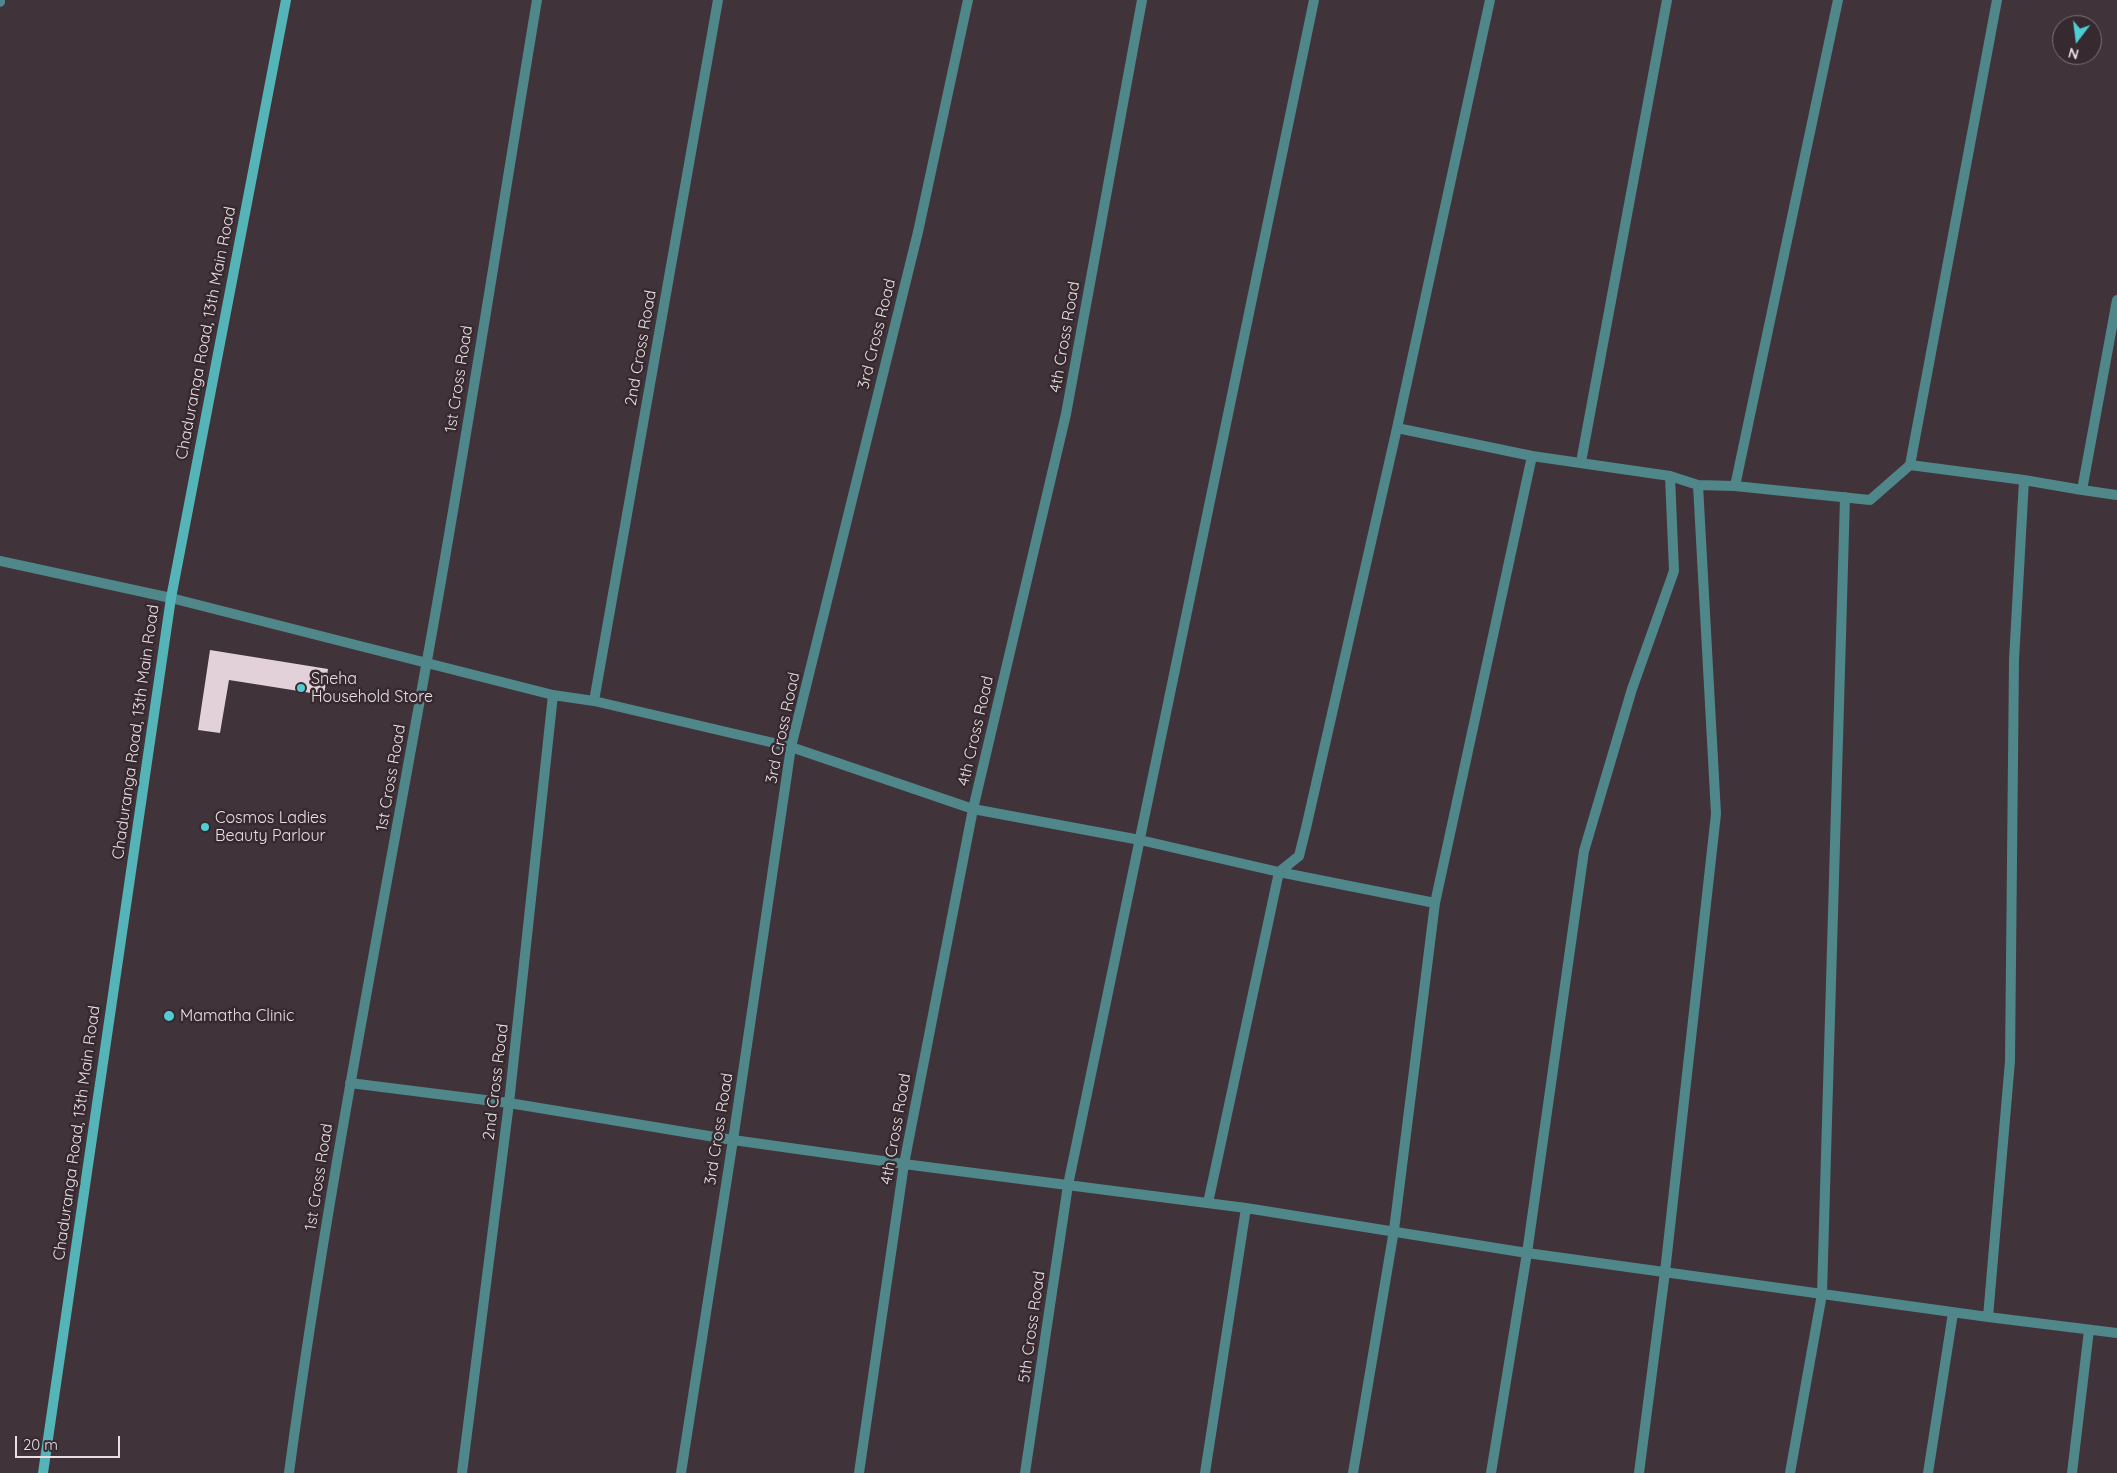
<!DOCTYPE html>
<html>
<head>
<meta charset="utf-8">
<style>
  body { margin:0 }
  #map { position:relative; width:2117px; height:1473px; overflow:hidden; background:#403339; font-family:Quicksand,sans-serif }
  canvas { display:block }
  .north { position:absolute; left:2052px; top:15px; width:50px; height:50px; box-sizing:border-box; background:#36292f; border:1px solid #7d7277; border-radius:50%; rotate:195deg; font-size:14px; font-weight:700; line-height:20px; text-align:center; color:#e8dfe3 }
  .north::after { content:''; display:block; margin:auto; width:18px; height:22px; background:#51ccd2; clip-path:polygon(50% 0,100% 100%,50% 72%,0 100%) }
  .scale { position:absolute; left:15px; top:1436px; width:105px; height:22px; box-sizing:border-box; border:2px solid #e8dfe3; border-top:0; padding-left:6px; font-size:15px; line-height:18px; white-space:nowrap; color:#e8dfe3; -webkit-text-stroke:4px #36292f; paint-order:stroke }
</style>
</head>
<body>
<div id="map">
<canvas width="2117" height="1473"></canvas>
<div class="north">N</div>
<div class="scale">20 m</div>
</div>
<script>
const g = document.querySelector('canvas').getContext('2d');
g.lineJoin = 'round';
function paint(path, color) {
  g.fillStyle = color;
  g.fill(path, 'evenodd');
}
function trace(path, color, width, dash) {
  g.strokeStyle = color;
  g.lineWidth = width;
  g.lineCap = dash ? 'butt' : 'round';
  g.setLineDash(dash || []);
  g.stroke(path);
}
function label(font, color, halo, rows, align = 'center') {
  g.font = font + ' Quicksand,sans-serif';
  g.lineWidth = 5;
  g.setLineDash([]);
  g.textBaseline = 'middle';
  g.strokeStyle = halo;
  g.fillStyle = color;
  for (const [text, x, y, turn = 0] of rows) {
    g.save();
    g.translate(x, y);
    g.rotate((+turn || 0) * Math.PI / 180);
    g.textAlign = isNaN(turn) ? turn : align;
    if (halo) g.strokeText(text, 0, 0);
    g.fillText(text, 0, 0);
    g.restore();
  }
}
paint(new Path2D(`
  M210,650L328,669L324,695L229,680L220,733L198,730Z`), '#e2d1d9');
trace(new Path2D(`
  M1997,0L1910,465L2024,480
  M0,2V0
  M1397,428L1532,456L1670,476L1698,485L1735,486L1870,500L1910,465
  M1581,462L1667,0
  M1735,486L1838,0
  M2082,490L2117,495
  M0,561L171,598L553,695L594,701L791,747L973,809L1140,840L1279,872L1435,903
  M594,701L718,0
  M350,1083L509,1103L733,1140L904,1164L1246,1208L1527,1253L1988,1317L2010,1061L2014,660L2024,480L2082,490L2117,300
  M1208,1203L1279,872L1299,856L1306,828L1397,428L1490,0
  M1988,1317L2117,1333
  M289,1473C325,1203 378,935 426,666C466,445 500,222 537,0
  M462,1473L509,1103L553,695
  M681,1473L733,1140L791,747L918,232L968,0
  M859,1473L904,1164L973,809L1066,414L1142,0
  M1025,1473L1068,1185L1314,0
  M1205,1473L1246,1208
  M1353,1473L1394,1230L1435,903L1532,456
  M1491,1473L1527,1253L1584,851L1632,689L1674,571L1670,476
  M1639,1473L1665,1272L1716,814L1698,485
  M1790,1473L1822,1294L1845,497
  M1928,1473L1953,1313
  M2072,1473L2089,1330`), '#4f878a', 10);
trace(new Path2D(`
  M43,1473L171,598L286,0`), '#54b4b8', 10);
for (const [x, y, r, color] of [
  [301,688,5,"#51ccd2"],
  [205,827,5,"#51ccd2"],
  [169,1016,6,"#51ccd2"]
]) {
  const dot = new Path2D();
  dot.arc(x, y, r, 0, 2 * Math.PI);
  g.fillStyle = color;
  g.fill(dot);
  trace(dot, '#36292f', 2);
}
label('16px', '#e8dfe3', '#36292f', [
  ["Chaduranga Road, 13th Main Road",206,333,-79],
  ["3rd Cross Road",877,334,-76],
  ["4th Cross Road",1065,337,-80],
  ["2nd Cross Road",641,348,-80],
  ["1st Cross Road",459,379,-81],
  ["3rd Cross Road",783,728,-78],
  ["4th Cross Road",976,731,-77],
  ["Chaduranga Road, 13th Main Road",136,732,-82],
  ["1st Cross Road",391,778,-80],
  ["2nd Cross Road",496,1082,-83],
  ["3rd Cross Road",719,1129,-81],
  ["4th Cross Road",896,1129,-80],
  ["Chaduranga Road, 13th Main Road",77,1133,-82],
  ["1st Cross Road",319,1177,-81],
  ["5th Cross Road",1032,1327,-82]
]);
label('16px', '#e8dfe3', '#36292f', [
  ["Sneha",311,679],
  ["Household Store",311,697],
  ["Cosmos Ladies",215,818],
  ["Beauty Parlour",215,836],
  ["Mamatha Clinic",180,1016]
], 'left');
</script>
</body>
</html>
